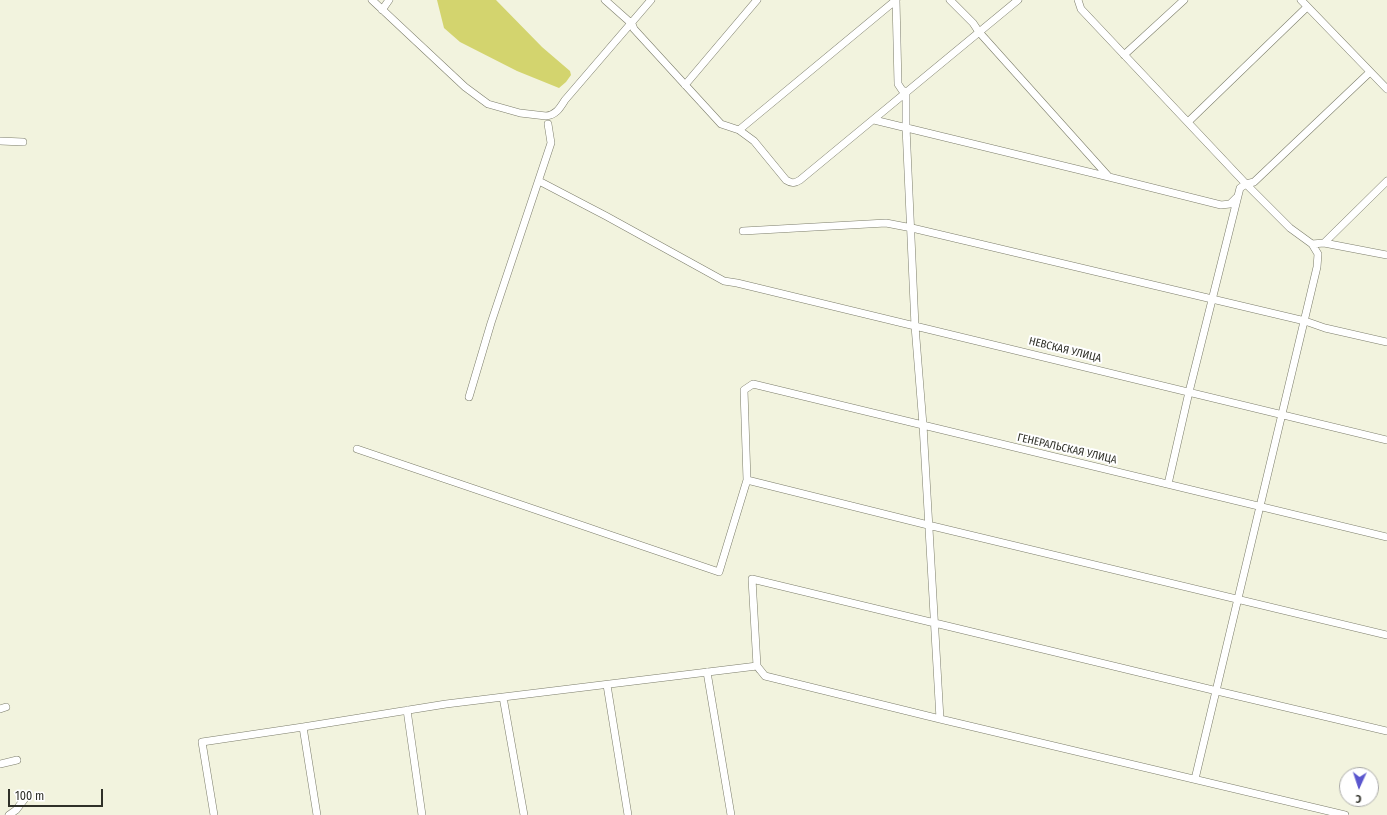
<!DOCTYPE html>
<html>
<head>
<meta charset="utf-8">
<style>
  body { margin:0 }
  #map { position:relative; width:1387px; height:815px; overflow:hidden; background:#f2f3de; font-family:"Fira Sans Condensed",sans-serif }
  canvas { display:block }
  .north { position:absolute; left:1339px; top:767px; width:40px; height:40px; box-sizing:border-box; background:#fff; border:1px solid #acaca9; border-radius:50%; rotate:183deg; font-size:11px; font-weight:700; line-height:16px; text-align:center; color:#2f3028 }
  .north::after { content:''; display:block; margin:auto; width:14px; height:18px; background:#5a56ce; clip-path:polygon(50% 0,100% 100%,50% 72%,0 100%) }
  .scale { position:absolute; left:8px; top:789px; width:95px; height:18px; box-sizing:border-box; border:2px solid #2f3028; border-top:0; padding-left:5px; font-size:12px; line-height:14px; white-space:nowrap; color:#2f3028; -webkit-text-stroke:3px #fff; paint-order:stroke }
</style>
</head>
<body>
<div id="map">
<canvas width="1387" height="815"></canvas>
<div class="north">С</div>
<div class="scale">100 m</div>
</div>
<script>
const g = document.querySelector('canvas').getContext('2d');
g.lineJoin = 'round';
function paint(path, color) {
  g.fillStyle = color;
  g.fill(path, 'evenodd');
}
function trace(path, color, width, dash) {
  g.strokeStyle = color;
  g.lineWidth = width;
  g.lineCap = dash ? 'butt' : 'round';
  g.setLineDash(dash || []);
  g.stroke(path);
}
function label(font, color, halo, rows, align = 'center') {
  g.font = font + ' "Fira Sans Condensed",sans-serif';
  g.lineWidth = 4;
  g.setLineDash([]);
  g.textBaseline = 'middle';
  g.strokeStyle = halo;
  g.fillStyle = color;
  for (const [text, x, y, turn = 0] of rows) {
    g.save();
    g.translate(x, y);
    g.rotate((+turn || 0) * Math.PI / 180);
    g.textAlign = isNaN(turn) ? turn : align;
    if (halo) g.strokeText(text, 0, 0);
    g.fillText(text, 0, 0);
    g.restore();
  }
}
paint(new Path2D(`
  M437,0H496L542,47L570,71L571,75L566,82L559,88L517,71L460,42L444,28Z`), '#d3d46e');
const street = new Path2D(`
  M372,0L465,87L488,104L520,113L546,116C556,115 560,108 565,100L651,0
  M605,0L632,24L634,29L721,124L739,130L754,141L786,180C791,183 794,184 800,180L1018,0
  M896,0L898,84L902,90L906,92
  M950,0L973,23L979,32L1109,177
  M1078,0L1081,9L1246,184L1290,228L1312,244L1324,243L1387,255
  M1301,0L1387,89
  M382,10L389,0
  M1124,55L1184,0
  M685,85L757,0
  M906,92V127L915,326L923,425L940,719
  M874,120L1109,177L1221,205L1230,204L1236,198
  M1188,122L1307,7
  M739,130L896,0
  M0,141L23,142
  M539,181L606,216L724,281L737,283L1387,440
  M743,231L886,223L912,228L1305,321L1325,328L1387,342
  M1324,243L1387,181
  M469,397L491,323L551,143L548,124
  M357,449L719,572L747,480L744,390L753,384L1387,537
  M747,480L928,525L1387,635
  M1168,484L1189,392L1240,188L1246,184L1254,182L1370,72
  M760,670L757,666L752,579L1217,691L1387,731
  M707,672L731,815
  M607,685L628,815
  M503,697L524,815
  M0,709L6,707
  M407,710L422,815
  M303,727L317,815
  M0,764L17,760
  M1195,779L1317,267L1318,254L1312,244
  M9,815L16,810L26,797
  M214,815L202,742L303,727L446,704L757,666L765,676L940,719L1345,815`);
trace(street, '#7c7d6b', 8);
trace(street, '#fff', 7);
label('11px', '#2f3028', '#fff', [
  ["НЕВСКАЯ УЛИЦА",1065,350,14],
  ["ГЕНЕРАЛЬСКАЯ УЛИЦА",1067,449,13]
]);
</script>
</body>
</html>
